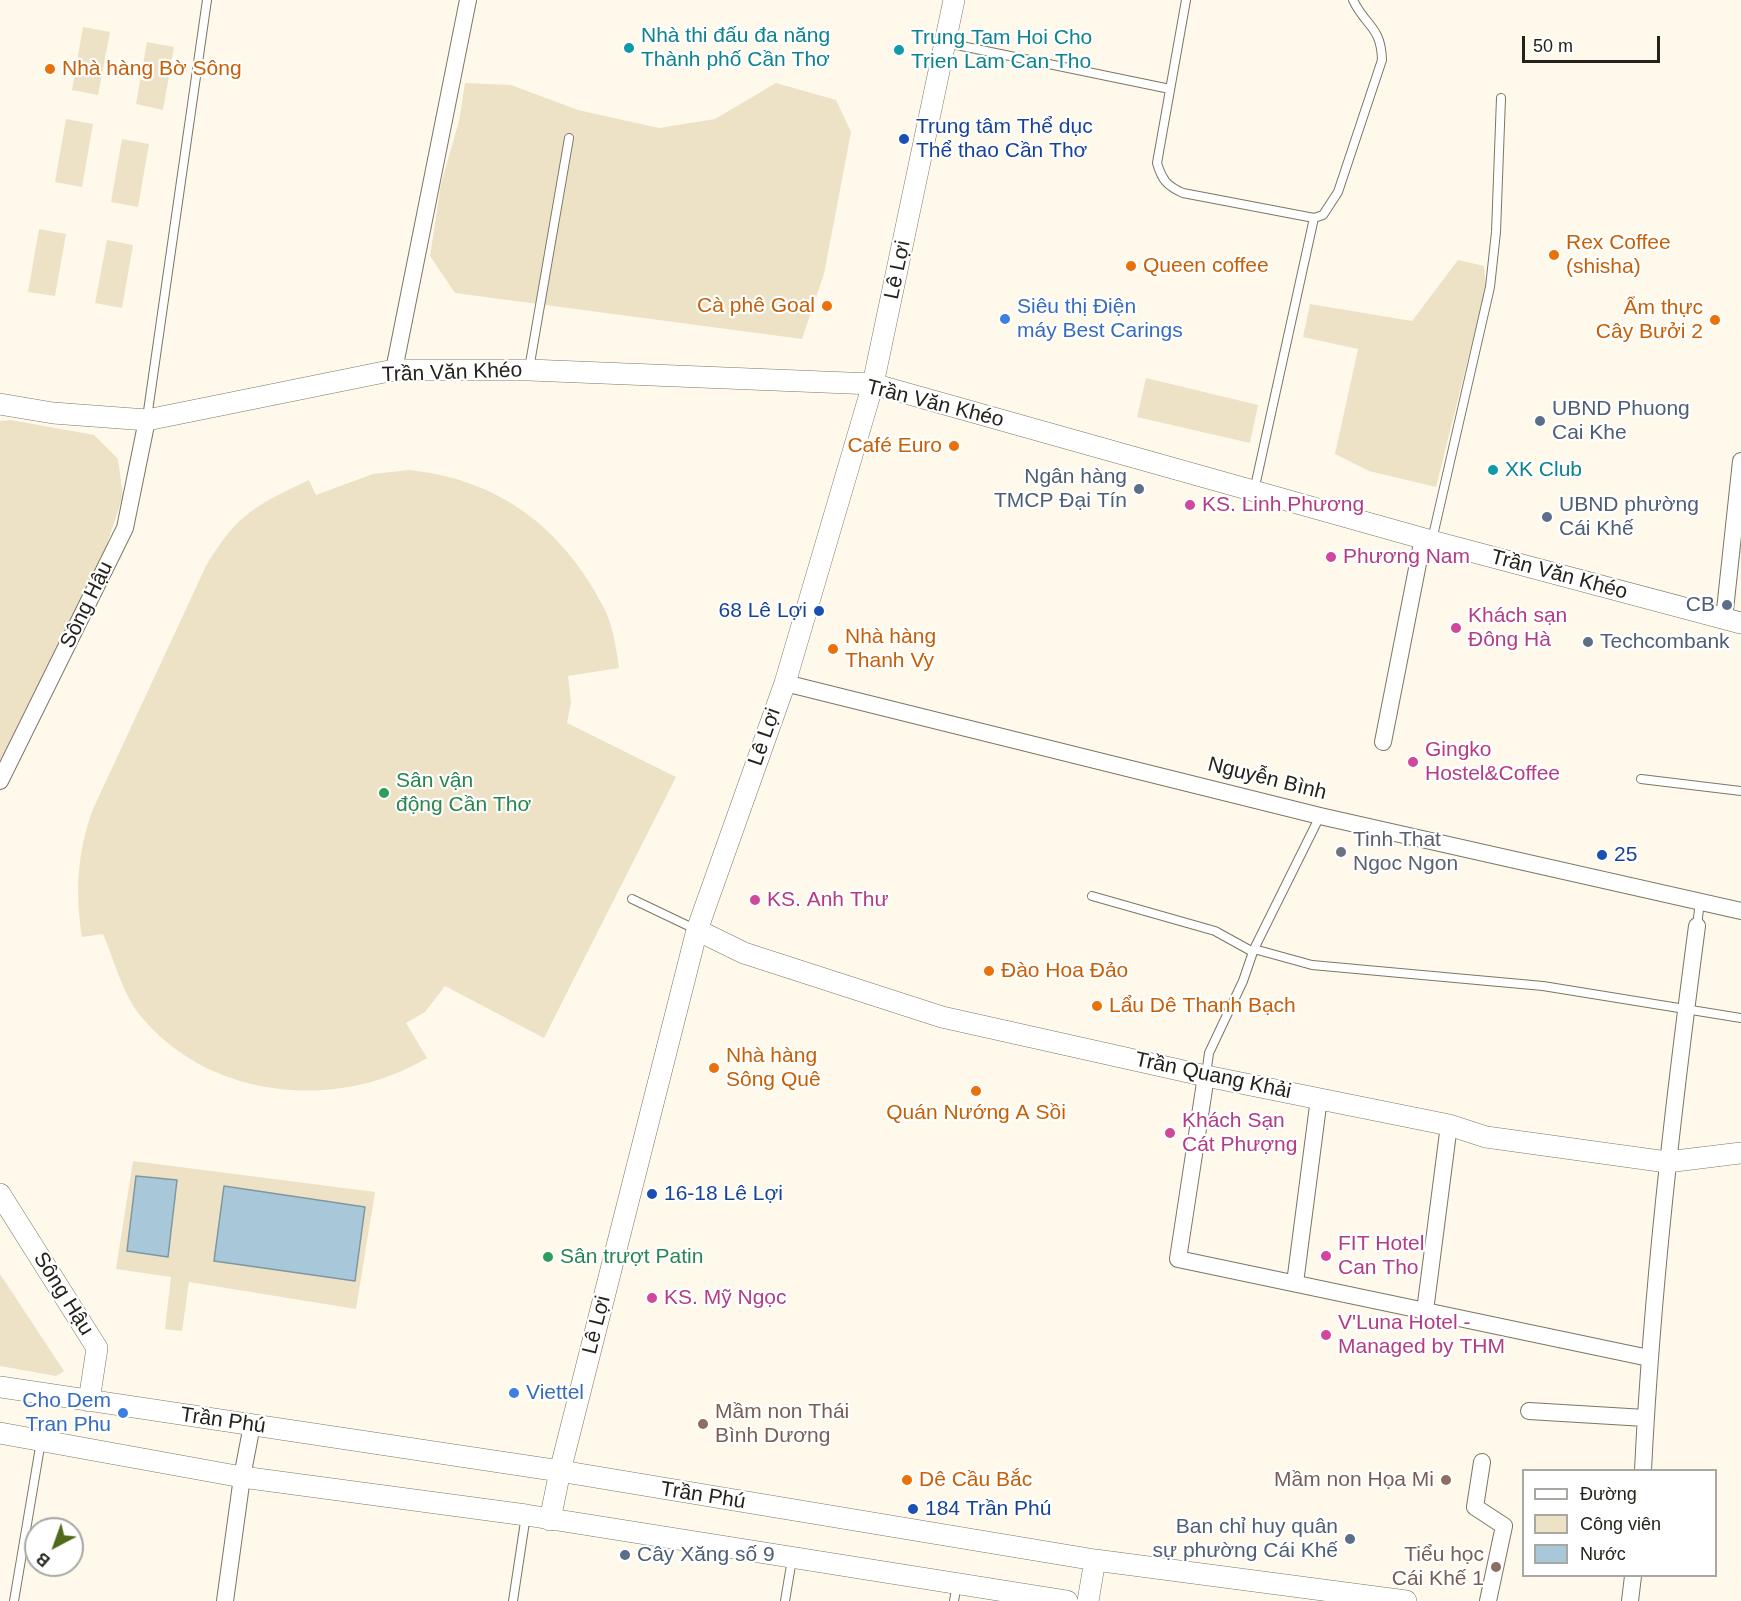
<!DOCTYPE html>
<html>
<head>
<meta charset="utf-8">
<style>
  body { margin:0 }
  #map { position:relative; width:1741px; height:1601px; overflow:hidden; background:#fef9eb; font-family:Helvetica,sans-serif }
  canvas { display:block }
  .legend { position:absolute; left:1522px; top:1469px; width:195px; height:108px; box-sizing:border-box; background:#fff; border:2px solid #a7a7a4; margin:0; padding:8px 10px; list-style:none; font-size:18px; color:#24221b }
  .legend li { display:flex; align-items:center; gap:12px; height:30px }
  .legend b { width:30px; border:2px solid #a7a7a4 }
  .north { position:absolute; left:24px; top:1517px; width:60px; height:60px; box-sizing:border-box; background:#fff; border:2px solid #a7a7a4; border-radius:50%; rotate:221deg; font-size:16px; font-weight:700; line-height:24px; text-align:center; color:#24221b }
  .north::after { content:''; display:block; margin:auto; width:21px; height:27px; background:#506a1b; clip-path:polygon(50% 0,100% 100%,50% 72%,0 100%) }
  .scale { position:absolute; left:1522px; top:36px; width:138px; height:27px; box-sizing:border-box; border:3px solid #24221b; border-top:0; padding-left:8px; font-size:18px; line-height:21px; white-space:nowrap; color:#24221b; -webkit-text-stroke:4px #fff; paint-order:stroke }
</style>
</head>
<body>
<div id="map">
<canvas width="1741" height="1601"></canvas>
<ul class="legend">
<li><b style="height:8px;background:#fff"></b>Đường</li>
<li><b style="height:16px;background:#ede2c6"></b>Công viên</li>
<li><b style="height:16px;background:#a8c8d9"></b>Nước</li>
</ul>
<div class="north">B</div>
<div class="scale">50 m</div>
</div>
<script>
const g = document.querySelector('canvas').getContext('2d');
g.lineJoin = 'round';
function paint(path, color) {
  g.fillStyle = color;
  g.fill(path, 'evenodd');
}
function trace(path, color, width, dash) {
  g.strokeStyle = color;
  g.lineWidth = width;
  g.lineCap = dash ? 'butt' : 'round';
  g.setLineDash(dash || []);
  g.stroke(path);
}
function label(font, color, halo, rows, align = 'center') {
  g.font = font + ' Helvetica,sans-serif';
  g.lineWidth = 4.5;
  g.setLineDash([]);
  g.textBaseline = 'middle';
  g.strokeStyle = halo;
  g.fillStyle = color;
  for (const [text, x, y, turn = 0] of rows) {
    g.save();
    g.translate(x, y);
    g.rotate((+turn || 0) * Math.PI / 180);
    g.textAlign = isNaN(turn) ? turn : align;
    if (halo) g.strokeText(text, 0, 0);
    g.fillText(text, 0, 0);
    g.restore();
  }
}
paint(new Path2D(`
  M83,27L110,32L98,95L72,90Z
  M147,42L174,47L163,110L136,104Z
  M465,83L511,85L578,110L659,128L715,119L776,83L836,100L851,132L824,274L802,339L455,293L430,256L441,184L459,121Z
  M66,119L93,124L82,187L55,182Z
  M122,139L149,144L138,207L111,202Z
  M39,229L66,234L55,296L28,292Z
  M107,240L133,245L122,308L95,303Z
  M1458,260L1484,266L1486,287L1436,487L1369,471L1335,454L1358,349L1303,337L1310,304L1412,321Z
  M1146,378L1258,405L1250,443L1137,417Z
  M11,420L94,435L118,459L123,496L95,580L0,769V421Z
  M409,470C498,479 562,527 603,606C613,625 616,647 619,668L568,676L571,702L567,723L676,777L544,1038L445,986L425,1012L406,1023L427,1058C339,1111 213,1100 144,1020C123,997 115,962 103,934L82,937C75,892 77,853 93,809L206,566C238,513 255,506 309,480L316,495L373,474Z
  M133,1161L375,1192L356,1309L189,1282L182,1331L165,1329L171,1277L116,1269Z
  M0,1274L64,1371L56,1376L0,1366Z`), '#ede2c6');
const water = new Path2D(`
  M136,1176L177,1180L168,1257L127,1251Z
  M224,1186L365,1207L355,1281L214,1261Z`);
paint(water, '#a8c8d9');
trace(water, '#8096a0', 1.5);
const service = new Path2D(`
  M1186,0L1157,163C1162,180 1167,186 1183,193L1314,218L1323,215L1338,192L1382,60C1381,26 1366,27 1353,0
  M947,43L1170,89
  M529,369L569,138
  M147,418L207,0
  M1254,491L1314,218
  M1432,540L1490,287L1496,232L1501,98
  M1641,779L1741,791
  M1092,896L1215,931L1253,952
  M632,899L697,930
  M1697,926L1700,901
  M1254,949L1312,965L1543,986L1741,1018
  M1206,1075L1209,1053L1243,981L1254,949L1320,816
  M14,1601L41,1441
  M513,1601L526,1515
  M785,1601L792,1559
  M954,1601L957,1584`);
const minor = new Path2D(`
  M394,370L468,0
  M1724,619L1741,461
  M785,683L1320,816L1741,911
  M1383,742L1423,538
  M0,781L125,528L147,420
  M1206,1076L1178,1259L1649,1358
  M1295,1283L1319,1098
  M1425,1311L1449,1125
  M1529,1411L1645,1418
  M1482,1462L1475,1507L1504,1526L1488,1601
  M1643,1470C1652,1288 1673,1108 1697,926
  M225,1601L242,1477L252,1425
  M1630,1601L1633,1576`);
const tertiary = new Path2D(`
  M0,404L53,413L147,420L394,370H529L873,384L1432,541L1741,623
  M697,930L744,953L942,1017L1206,1076L1449,1125L1486,1137L1667,1162L1741,1153
  M0,1194L97,1348L89,1401
  M0,1387L560,1471L1095,1560L1406,1601
  M0,1433L242,1477L526,1515L1067,1601
  M550,1520L560,1471L697,930L785,683L873,384L954,0
  M1088,1601L1095,1560`);
trace(service, '#7c7666', 10);
trace(minor, '#7c7666', 18);
trace(tertiary, '#7c7666', 22);
trace(service, '#fff', 8);
trace(minor, '#fff', 16);
trace(tertiary, '#fff', 21);
for (const [x, y, r, color] of [
  [629,48,6,"#0f9aa8"],
  [899,50,6,"#0f9aa8"],
  [50,69,6,"#e8710a"],
  [904,139,6,"#1a4fb4"],
  [1554,255,6,"#e8710a"],
  [1131,266,6,"#e8710a"],
  [827,306,6,"#e8710a"],
  [1005,319,6,"#3f7fe0"],
  [1715,320,6,"#e8710a"],
  [1540,421,6,"#5c6f8a"],
  [954,446,6,"#e8710a"],
  [1493,470,6,"#0f9aa8"],
  [1139,489,6,"#5c6f8a"],
  [1190,505,6,"#d1479c"],
  [1547,517,6,"#5c6f8a"],
  [1331,557,6,"#d1479c"],
  [1727,605,6,"#5c6f8a"],
  [819,611,6,"#1a4fb4"],
  [1456,628,6,"#d1479c"],
  [1588,642,6,"#5c6f8a"],
  [833,649,6,"#e8710a"],
  [1413,762,6,"#d1479c"],
  [384,793,6,"#2e9e5b"],
  [1341,852,6,"#6b7280"],
  [1602,855,6,"#1a4fb4"],
  [755,900,6,"#d1479c"],
  [989,971,6,"#e8710a"],
  [1097,1006,6,"#e8710a"],
  [714,1068,6,"#e8710a"],
  [976,1091,6,"#e8710a"],
  [1170,1133,6,"#d1479c"],
  [652,1194,6,"#1a4fb4"],
  [1326,1256,6,"#d1479c"],
  [548,1257,6,"#2e9e5b"],
  [652,1298,6,"#d1479c"],
  [1326,1335,6,"#d1479c"],
  [514,1393,6,"#3f7fe0"],
  [123,1413,6,"#3f7fe0"],
  [703,1424,6,"#8d6e63"],
  [907,1480,6,"#e8710a"],
  [1446,1480,6,"#8d6e63"],
  [913,1509,6,"#1a4fb4"],
  [1350,1539,6,"#5c6f8a"],
  [625,1555,6,"#5c6f8a"],
  [1496,1567,6,"#8d6e63"]
]) {
  const dot = new Path2D();
  dot.arc(x, y, r, 0, 2 * Math.PI);
  g.fillStyle = color;
  g.fill(dot);
  trace(dot, '#fff', 2);
}
label('21px', '#0d838f', '#fff', [
  ["Nhà thi đấu đa năng",641,36],
  ["Thành phố Cần Thơ",641,60],
  ["Trung Tam Hoi Cho",911,38],
  ["Trien Lam Can Tho",911,62],
  ["XK Club",1505,470]
], 'left');
label('21px', '#c56008', '#fff', [
  ["Nhà hàng Bờ Sông",62,69],
  ["Rex Coffee",1566,243],
  ["(shisha)",1566,267],
  ["Queen coffee",1143,266],
  ["Cà phê Goal",815,306,"right"],
  ["Ẩm thực",1703,308,"right"],
  ["Cây Bưởi 2",1703,332,"right"],
  ["Café Euro",942,446,"right"],
  ["Nhà hàng",845,637],
  ["Thanh Vy",845,661],
  ["Đào Hoa Đảo",1001,971],
  ["Lẩu Dê Thanh Bạch",1109,1006],
  ["Nhà hàng",726,1056],
  ["Sông Quê",726,1080],
  ["Quán Nướng A Sồi",976,1113,"center"],
  ["Dê Cầu Bắc",919,1480]
], 'left');
label('21px', '#164399', '#fff', [
  ["Trung tâm Thể dục",916,127],
  ["Thể thao Cần Thơ",916,151],
  ["68 Lê Lợi",807,611,"right"],
  ["25",1614,855],
  ["16-18 Lê Lợi",664,1194],
  ["184 Trần Phú",925,1509]
], 'left');
label('21px', '#24221b', '#fff', [
  ["Lê Lợi",898,270,-78],
  ["Trần Văn Khéo",452,373,-2],
  ["Trần Văn Khéo",935,404,14],
  ["Trần Văn Khéo",1559,575,15],
  ["Sông Hậu",87,605,-64],
  ["Lê Lợi",765,737,-71],
  ["Nguyễn Bình",1267,779,14],
  ["Trần Quang Khải",1213,1076,12],
  ["Sông Hậu",63,1294,58],
  ["Lê Lợi",597,1325,-76],
  ["Trần Phú",223,1421,8],
  ["Trần Phú",703,1496,9]
]);
label('21px', '#366cbe', '#fff', [
  ["Siêu thị Điện",1017,307],
  ["máy Best Carings",1017,331],
  ["Viettel",526,1393],
  ["Cho Dem",111,1401,"right"],
  ["Tran Phu",111,1425,"right"]
], 'left');
label('21px', '#4e5e75', '#fff', [
  ["UBND Phuong",1552,409],
  ["Cai Khe",1552,433],
  ["Ngân hàng",1127,477,"right"],
  ["TMCP Đại Tín",1127,501,"right"],
  ["UBND phường",1559,505],
  ["Cái Khế",1559,529],
  ["CB",1715,605,"right"],
  ["Techcombank",1600,642],
  ["Ban chỉ huy quân",1338,1527,"right"],
  ["sự phường Cái Khế",1338,1551,"right"],
  ["Cây Xăng số 9",637,1555]
], 'left');
label('21px', '#b23c85', '#fff', [
  ["KS. Linh Phương",1202,505],
  ["Phương Nam",1343,557],
  ["Khách sạn",1468,616],
  ["Đông Hà",1468,640],
  ["Gingko",1425,750],
  ["Hostel&Coffee",1425,774],
  ["KS. Anh Thư",767,900],
  ["Khách Sạn",1182,1121],
  ["Cát Phượng",1182,1145],
  ["FIT Hotel",1338,1244],
  ["Can Tho",1338,1268],
  ["KS. Mỹ Ngọc",664,1298],
  ["V'Luna Hotel -",1338,1323],
  ["Managed by THM",1338,1347]
], 'left');
label('21px', '#27864d', '#fff', [
  ["Sân vận",396,781],
  ["động Cần Thơ",396,805],
  ["Sân trượt Patin",560,1257]
], 'left');
label('21px', '#5b616d', '#fff', [
  ["Tinh That",1353,840],
  ["Ngoc Ngon",1353,864]
], 'left');
label('21px', '#785e54', '#fff', [
  ["Mầm non Thái",715,1412,"left"],
  ["Bình Dương",715,1436,"left"],
  ["Mầm non Họa Mi",1434,1480],
  ["Tiểu học",1484,1555],
  ["Cái Khế 1",1484,1579]
], 'right');
</script>
</body>
</html>
